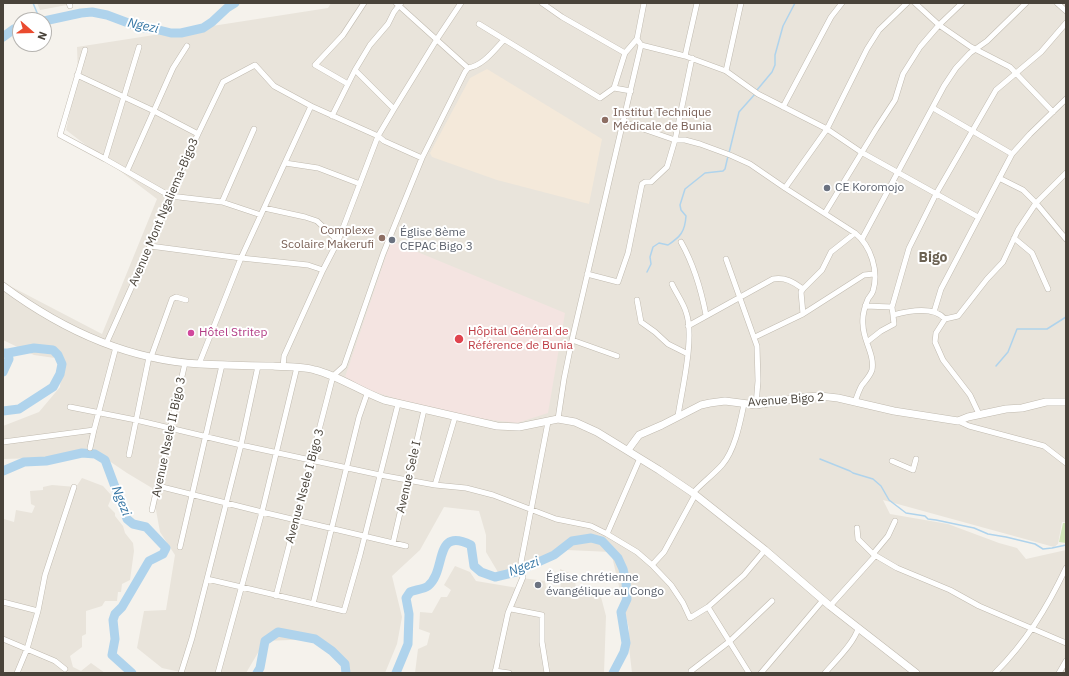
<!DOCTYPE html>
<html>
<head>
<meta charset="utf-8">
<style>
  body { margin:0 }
  #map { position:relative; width:1069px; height:676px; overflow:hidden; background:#f5f2ec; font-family:"IBM Plex Sans",sans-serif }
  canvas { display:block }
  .frame { position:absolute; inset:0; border:4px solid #49433a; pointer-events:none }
  .north { position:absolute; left:12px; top:12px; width:40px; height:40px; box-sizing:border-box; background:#fff; border:1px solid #b6b4b0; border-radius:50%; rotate:110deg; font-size:11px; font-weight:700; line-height:16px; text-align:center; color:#49433a }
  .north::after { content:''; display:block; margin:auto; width:14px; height:18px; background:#ea4b2f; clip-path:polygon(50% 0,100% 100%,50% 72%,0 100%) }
</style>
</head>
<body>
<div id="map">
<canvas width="1069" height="676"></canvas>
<div class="frame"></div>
<div class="north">N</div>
</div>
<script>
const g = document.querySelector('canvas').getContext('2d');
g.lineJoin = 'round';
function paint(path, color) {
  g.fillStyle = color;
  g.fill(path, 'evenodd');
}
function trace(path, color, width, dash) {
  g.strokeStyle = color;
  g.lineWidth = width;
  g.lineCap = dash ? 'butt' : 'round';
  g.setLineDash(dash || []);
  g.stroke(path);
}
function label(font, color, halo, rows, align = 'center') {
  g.font = font + ' "IBM Plex Sans",sans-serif';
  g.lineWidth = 4;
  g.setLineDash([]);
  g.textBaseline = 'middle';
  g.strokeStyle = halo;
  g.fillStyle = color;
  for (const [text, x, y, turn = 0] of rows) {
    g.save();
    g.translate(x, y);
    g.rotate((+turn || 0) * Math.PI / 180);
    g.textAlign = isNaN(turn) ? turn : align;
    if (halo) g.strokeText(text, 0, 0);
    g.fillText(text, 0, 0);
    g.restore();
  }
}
paint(new Path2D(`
  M37,3H66L67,5L40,10Z
  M331,3H1066V522H1062L1058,544L1054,547L883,500L890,514L948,524L999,543L1017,548L1026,559L1066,550V673H632L629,647V629L611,552L567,550L539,565L502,579L486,552V535L479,511L444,507L420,550L392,576L402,617L397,644L385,673H345L341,664L315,639L265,641L246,673H185L162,668L137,648L144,611L166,610L175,555L160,532L152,488L127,473L93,450L40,458L3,459V426L39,412L60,387L62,359L34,355L3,340V281L10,286L102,334L157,199L66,130L78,74L77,47L328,8Z
  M82,478L103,486L112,496L108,506L115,513V516L123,526L125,533L133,543L134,551L130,580L122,584L121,592H118L117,601H105L102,606L86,611V634L82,636V647L70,656L73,667L81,671L91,663L105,673H3V522L4,519L14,522L16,510L32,513L35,506L31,504L30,491L43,490V487L52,485L76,487Z
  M455,566L470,572L476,581L518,588L522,578L545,581L547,592L561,595L560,569L574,575L576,587L601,597L606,616L604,673H415L418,649L427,645L430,633L419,629L420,612L432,613L441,597H447L451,590L444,585Z`), '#e9e4db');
paint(new Path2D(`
  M487,69L602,139L589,204L497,180L432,157L430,153L470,78Z`), '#f4e9da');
paint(new Path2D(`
  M391,241L565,313L548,413L517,423L468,417L400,400L369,390L345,377Z`), '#f4e4e1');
paint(new Path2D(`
  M1063,523H1066V543L1059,542Z`), '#d2e6b9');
trace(new Path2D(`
  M33,3L40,20
  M757,90L772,72L775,65V55L783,26L795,3
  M729,153L739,112L755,94
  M647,272L651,264L650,257L653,247L659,243L668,245C680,237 685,232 686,216L681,210L680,205L685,189L705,173L723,171L725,169L728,156
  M996,366L1008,352L1017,329H1047L1066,317
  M820,459L850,471L853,473L873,479L881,486L889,500L906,513L925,516L928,519L936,520L974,528L988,534L1006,537L1035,544L1043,549L1052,548L1066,545`), '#afd3ec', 1.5);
trace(new Path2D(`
  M44,21L81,13L92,12L107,15L139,27L159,30L171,33H181L203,28L212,22L227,8L235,3
  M3,37L14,29L20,28
  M3,353H8L34,348L53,350L58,355L62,364L60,374L53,387L19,409L3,411
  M3,372L9,359L8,353
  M3,471L24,462L46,461L82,453L95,454L105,460L127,519L133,524L146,527L166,548L163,554L149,561L122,607L115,614L113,620L115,639L112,655L132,673
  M257,673L260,668L265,641L278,632L315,639L332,651L345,664L346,673
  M396,673L408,644L409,614L406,598L410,592C415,590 424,589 428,586C447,571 433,526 471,545L474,566L481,572L495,577L516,572L554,555L572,541L591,538L602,541L618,558L623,569L626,582L627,599L621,612L626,643L624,652L613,673`), '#afd3ec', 9);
const minor = new Path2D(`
  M69,3L70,6
  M396,3L468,68
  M542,3L562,17L625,53
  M915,3L939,25L971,47L1010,67L1053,112
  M1057,3L1066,11
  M479,24L600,98L614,88L631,91
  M641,45L685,56L726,71L758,94L827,129L861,152L978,217
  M85,50L60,135L105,159L170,196L222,202L261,215
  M685,56L697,3
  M355,70L394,109
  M726,71L741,3
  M77,75L154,111L198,134
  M348,84L315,65L343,35L364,3
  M614,88L625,53L637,39
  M783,107L831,17L842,3
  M933,108L1012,154
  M332,116L355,70L370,45L388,24L394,12L401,3
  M623,122L675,140H685L700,144L730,155L750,164L785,188L855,233C871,246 879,271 873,291C872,294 870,296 868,299C865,306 862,317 863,325C863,340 875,355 872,370C870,376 866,380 862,385C859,390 857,396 855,402
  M105,159L139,47
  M285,163L318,168L360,184
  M127,171L173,68L187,46
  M999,178L1023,190L1036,203L1066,239
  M785,188L827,129L867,49L879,30L907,3
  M222,202L254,129
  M264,208L305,217L317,221L338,241
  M825,213L876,129L895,100L903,74L920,47L939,25L962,3
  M1014,238L1032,253L1048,289
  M862,239L944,86L956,68L970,53L987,41L1026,3
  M681,242C694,265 701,289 706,315
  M150,246L241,258L308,265L323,270
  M726,259L757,346L758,381L756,405
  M587,274L618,282L628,253L642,184L645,182H651L667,167L675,140L692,58
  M672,284C676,293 683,302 686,312C695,337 682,389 678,416
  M637,300L641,322L655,332L668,344L688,354
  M865,306L892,307
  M934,312L941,289L1012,154L1030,134L1066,99
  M803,314L864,275L874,274
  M893,315C908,311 934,306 945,319
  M688,326L773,279C786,277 793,282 803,289
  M755,337L803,314L801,292L803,289L822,270L831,252L855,233
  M572,340L617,356
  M867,342L881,331L894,324L892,307L909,248L936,194L996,90L1041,52L1066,23
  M106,344L150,246L170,196L198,134L223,82L255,65L274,86L311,106L378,136L384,141L422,158
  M151,357L172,299L176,297L186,300
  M199,364L241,258L311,106
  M283,367L284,356L323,270L338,241L378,136L394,109L437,39L461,3
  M70,407L136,420L241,445L380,475L435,485L466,488L493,495L556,519L591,526L607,534L637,552L652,565L671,585L683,603L690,618L708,607L744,575L765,550
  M979,414L970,395L943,360L935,342L936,333L945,319L958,316L987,279L1003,262L1018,230L1036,203L1066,173
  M558,419L564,379L572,340L641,45L637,39L644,3
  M958,421L969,426L1044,446L1066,463
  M3,442L94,430L116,347
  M90,448L94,430
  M129,455L149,357
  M892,461L913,470L916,459
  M435,485L455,417
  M158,486L262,512L406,546
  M693,493C702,483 713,475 722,465C735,450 740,423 744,404
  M152,510L185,363
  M857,528L858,539L873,554L897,568L950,590L979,606L1066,643
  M607,534L640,458
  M393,543L424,410
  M180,547L222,365
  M873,554L888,536L895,521
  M652,565L664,552L695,495
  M207,579L344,611L360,555L398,404
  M276,596L333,376L344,366L383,254L422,158L465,72L468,68C484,65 493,51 504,40
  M3,602L38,611
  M313,604L359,417L367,394
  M830,606L875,556
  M708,607L749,673
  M511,609L542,615V642L547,673
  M3,639L55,661L65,669
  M495,671L509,673
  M17,673L27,649L38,611L45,575L74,487
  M181,673L192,638L241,445L258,366
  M218,673L262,512L297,367
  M495,673L508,613L523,577L521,562L548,422
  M691,673V671L730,641L772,601
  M761,673L823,600
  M825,673C836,660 853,644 858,629
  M995,673C1026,642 1047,608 1066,568
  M1059,673L1066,661`);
const tertiary = new Path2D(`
  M3,286C61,329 127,360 200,364C224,365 248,366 273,366C286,367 301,366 315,370C339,376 360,391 384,400L497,426L519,427L558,419L575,422L597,432L659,470L693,493L765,550L830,606L916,673
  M628,450L639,435L662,425L701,405L710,403L725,401L756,405L805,397L820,396L838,398L894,411L958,421L968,417L1006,409L1022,408L1046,402H1066`);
trace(minor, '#c0baaf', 6);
trace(tertiary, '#c0baaf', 8);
trace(minor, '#fff', 5);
trace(tertiary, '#fff', 7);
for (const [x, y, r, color] of [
  [605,120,4,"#8d6e63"],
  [827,188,4,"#6b7280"],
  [382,238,4,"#8d6e63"],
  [392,240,4,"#6b7280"],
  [191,333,4,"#d1479c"],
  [459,339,5,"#e0444e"],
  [538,585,4,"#6b7280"]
]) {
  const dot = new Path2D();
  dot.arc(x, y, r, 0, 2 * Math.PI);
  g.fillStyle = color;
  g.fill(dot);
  trace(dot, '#fff', 1.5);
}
label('12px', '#785e54', '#fff', [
  ["Institut Technique",613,113],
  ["Médicale de Bunia",613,127],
  ["Complexe",374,231,"right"],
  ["Scolaire Makerufi",374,245,"right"]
], 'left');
label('12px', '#5b616d', '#fff', [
  ["CE Koromojo",835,188],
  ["Église 8ème",400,233],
  ["CEPAC Bigo 3",400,247],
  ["Église chrétienne",546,578],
  ["évangélique au Congo",546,592]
], 'left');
label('12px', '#49433a', '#fff', [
  ["Avenue Mont Ngaliema-Bigo3",164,212,-67],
  ["Avenue Bigo 2",786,400,-4],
  ["Avenue Nsele II Bigo 3",169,437,-78],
  ["Avenue Sele I",409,477,-77],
  ["Avenue Nsele I Bigo 3",305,486,-75]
]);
label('12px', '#be3a42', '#fff', [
  ["Hôpital Général de",468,332],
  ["Référence de Bunia",468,346]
], 'left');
label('12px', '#b23c85', '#fff', [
  ["Hôtel Stritep",199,333]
], 'left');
label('italic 13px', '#3878a6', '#fff', [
  ["Ngezi",143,26,12],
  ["Ngezi",121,501,68],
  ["Ngezi",524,567,-21]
]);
label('bold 14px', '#6b6152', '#fff', [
  ["Bigo",933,258]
]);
</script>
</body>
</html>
